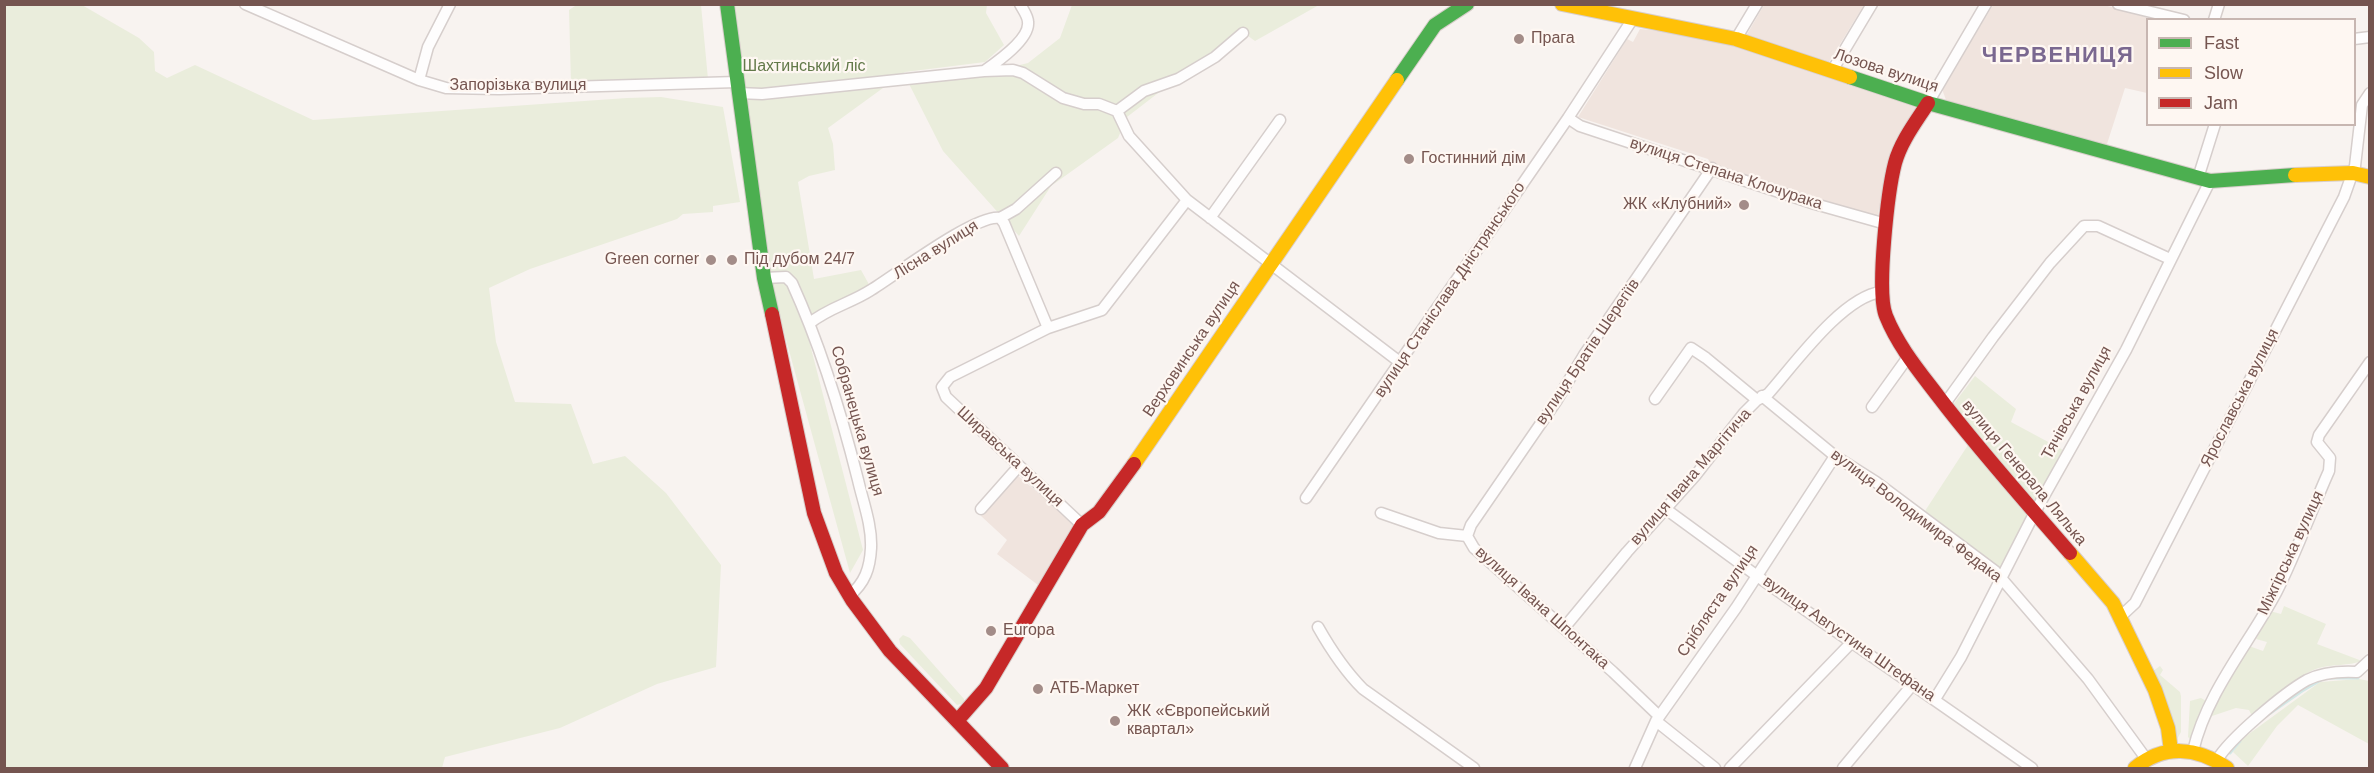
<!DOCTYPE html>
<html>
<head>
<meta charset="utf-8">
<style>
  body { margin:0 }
  #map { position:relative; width:2374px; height:773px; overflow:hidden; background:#f8f3f0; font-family:Arial,sans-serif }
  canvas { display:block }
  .frame { position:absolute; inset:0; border:6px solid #755550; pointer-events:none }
  .legend { position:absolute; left:2146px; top:18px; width:210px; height:108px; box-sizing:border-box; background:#fef7f2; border:2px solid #c7b6b1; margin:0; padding:8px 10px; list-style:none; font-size:18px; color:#755550 }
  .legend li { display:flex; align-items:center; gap:12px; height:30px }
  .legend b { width:30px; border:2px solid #c7b6b1 }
</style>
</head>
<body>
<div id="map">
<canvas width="2374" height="773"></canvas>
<div class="frame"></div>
<ul class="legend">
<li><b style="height:8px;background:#4caf50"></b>Fast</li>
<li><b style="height:8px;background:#ffc107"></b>Slow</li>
<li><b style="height:8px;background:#c62828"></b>Jam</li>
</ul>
</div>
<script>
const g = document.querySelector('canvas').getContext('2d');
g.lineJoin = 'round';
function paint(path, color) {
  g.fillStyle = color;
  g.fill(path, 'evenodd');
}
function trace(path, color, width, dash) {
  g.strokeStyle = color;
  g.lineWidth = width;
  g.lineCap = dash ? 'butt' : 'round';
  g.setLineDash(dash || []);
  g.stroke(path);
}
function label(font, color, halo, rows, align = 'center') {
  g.font = font + ' Arial,sans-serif';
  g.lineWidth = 4.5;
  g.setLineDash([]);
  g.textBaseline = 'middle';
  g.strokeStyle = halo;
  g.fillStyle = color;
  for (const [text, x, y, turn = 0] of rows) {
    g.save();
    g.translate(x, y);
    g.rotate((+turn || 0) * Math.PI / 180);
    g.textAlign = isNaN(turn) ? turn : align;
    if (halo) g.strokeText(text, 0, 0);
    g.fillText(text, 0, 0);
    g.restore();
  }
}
paint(new Path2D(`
  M1764,5H1864L1829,62L1787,51L1746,36Z
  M1993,5H2104L2154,19L2148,20L2147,93L2125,88L2106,147L1946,100L1942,89Z
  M1640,29L1679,33L1738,46L1914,103L1916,107L1892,150L1877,218L1711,164L1708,159L1578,117L1627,39L1633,42Z
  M1017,475L1074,523L1038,585L997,554L1007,540L981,516Z`), '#f0e4de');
paint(new Path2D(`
  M5,4L82,5L139,38L154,52L155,71L167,78L195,65L313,120L627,98L661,97L723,107L740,202L713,206V212L683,214L677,219L530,269L489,288L496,342L515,402L571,404L593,464L625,456L666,493L721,565L716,667L657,684L560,728L445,757L442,768H5Z
  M578,4L701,5L708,79L571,83L569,10Z
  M735,4L987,5L986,13L1004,45L985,62L905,72L828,128L833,144L835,170L809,176L798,182L814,279L861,270L871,288L804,321L863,550L850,573L773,292L755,182Z
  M1072,5H1319L1255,41L1240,30L1127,117L1118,138L1051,186L1019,236L943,151L906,78L983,74L1028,63L1060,38Z
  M1975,376L2016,409L2011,422L2065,451L2036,503L1952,406Z
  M1968,445L2029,514L2001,569L1925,511Z
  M2284,606L2326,624L2317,644L2362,661C2348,666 2333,664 2319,668C2298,674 2270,702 2252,716L2249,710L2236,708L2209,717L2225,684L2249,646L2263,651L2267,642L2256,639L2270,611L2281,614Z
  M903,635L910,638L964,699V703L957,705L900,644L899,639Z
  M2160,666L2163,670L2160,675L2180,692L2181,696V732L2177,739L2175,737L2168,707L2153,671Z
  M2359,679L2369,681V744L2298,705L2277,726L2248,766L2233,752L2242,739L2320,682Z
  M2201,698L2208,702L2194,735L2190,739L2188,737L2190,701Z`), '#eaeddc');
trace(new Path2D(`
  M2369,670L2370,669
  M2330,678H2358
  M2269,714L2302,691L2321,680
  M2230,753L2240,741`), '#d2e8e6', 3);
const street = new Path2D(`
  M245,4L419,80L446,88L499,89L737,82
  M2118,4L2184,20
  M2214,20L2219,4
  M1736,39L1757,4
  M2354,39L2370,37
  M984,71L1013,70L1023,73L1063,98L1084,104H1099L1117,111L1129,136L1187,200L1401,363
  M1832,71L1872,4
  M419,80L428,47L450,4
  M738,93L762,94L984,71C997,62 1030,39 1028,22C1028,16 1023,10 1020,4
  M1928,103L1986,4
  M1117,111L1144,91L1178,79L1215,57L1243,33
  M1568,118L1580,126L1815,204L1886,224
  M2198,178L2215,124
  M1000,218L1004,223L1048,328
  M1210,218L1280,120
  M764,278L786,277L792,283C821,347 841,412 858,480C863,502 872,525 871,548C870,568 865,583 849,596
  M810,323C828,308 851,303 871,290C894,276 977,213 1000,218L1016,209L1056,173
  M1762,396L1835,456L1876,482L1995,571L2088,679L2147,760
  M1655,399L1691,348L1706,358L1757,400
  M1944,405L1993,337L2050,263L2084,226H2098L2170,259
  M1872,407L1908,357
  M1306,498L1568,118L1632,20
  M981,509L1019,466
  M1667,510L1775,589L2032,768
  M1381,513L1439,533L1467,536L1474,548L1613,672L1659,716
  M1082,525L946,397L942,387L950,377L1048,328L1102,310L1187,200
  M1467,536L1471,525L1557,400L1584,355L1712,168
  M2120,617L2135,603L2344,197L2355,166L2362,105L2370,93
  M1318,627C1331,650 1344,670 1363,689L1474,768
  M1564,628L1627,552L1695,476L1744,413L1757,400L1768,394C1794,365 1842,297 1881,292
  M1935,699L1961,657L2035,512L2126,350L2210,181
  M1656,721L1715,768
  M2193,751C2207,692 2248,645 2276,593C2296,554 2311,511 2329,471L2330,458L2317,442L2319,435L2370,362
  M2217,760C2230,738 2284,693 2307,680C2323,672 2339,671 2357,672L2370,660
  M1635,768L1656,721L1736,608L1835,456
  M1730,768L1852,642
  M1843,768L1913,684`);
const fast = new Path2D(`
  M727,4L764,278L772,314
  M1850,77L1928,103L2210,181L2295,175
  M1397,80L1435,25L1467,4`);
const slow = new Path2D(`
  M1562,4L1736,39L1850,77
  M2295,175L2353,173L2370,177
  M1134,464L1397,80
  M2070,553L2113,603L2155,690L2168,728L2171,751
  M2135,768C2164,744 2197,747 2227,768`);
const jam = new Path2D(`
  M1928,103C1916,122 1901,141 1895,163C1888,190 1876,292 1886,316C1898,346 1919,371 1938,396C1979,450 2025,501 2070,553
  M772,314L814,513L836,573L852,600L890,651L1002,768
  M957,721L986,688L1082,525L1099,512L1134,464`);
trace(street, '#d6cecc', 13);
trace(fast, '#d8cecb', 16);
trace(slow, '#d8cecb', 16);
trace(jam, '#d8cecb', 16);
trace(street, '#fefdfd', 10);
trace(fast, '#4caf50', 14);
trace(slow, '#ffc107', 14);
trace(jam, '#c62828', 14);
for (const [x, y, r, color] of [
  [1519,39,6,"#a38c88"],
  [1409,159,6,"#a38c88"],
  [1744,205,6,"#a38c88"],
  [711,260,6,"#a38c88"],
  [732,260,6,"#a38c88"],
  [991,631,6,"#a38c88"],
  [1038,689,6,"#a38c88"],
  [1115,721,6,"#a38c88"]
]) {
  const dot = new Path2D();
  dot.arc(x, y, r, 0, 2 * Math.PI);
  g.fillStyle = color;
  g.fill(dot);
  trace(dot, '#fef7f2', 2);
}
label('16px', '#755550', '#fef7f2', [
  ["Прага",1531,39],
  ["Гостинний дім",1421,159],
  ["ЖК «Клубний»",1732,205,"right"],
  ["Green corner",699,260,"right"],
  ["Під дубом 24/7",744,260],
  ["Europa",1003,631],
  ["АТБ-Маркет",1050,689],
  ["ЖК «Європейський",1127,712],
  ["квартал»",1127,730]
], 'left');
label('16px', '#627949', '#fef7f2', [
  ["Шахтинський ліс",804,67]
]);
label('16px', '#755550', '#fef7f2', [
  ["Лозова вулиця",1886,71,18],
  ["Запорізька вулиця",518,86],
  ["вулиця Степана Клочурака",1726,174,18],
  ["Лісна вулиця",936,250,-32],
  ["вулиця Станіслава Дністрянського",1450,290,-56],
  ["Верховинська вулиця",1192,349,-56],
  ["вулиця Братів Шерегіїв",1588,352,-56],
  ["Ярославська вулиця",2240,398,-63],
  ["Тячівська вулиця",2077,403,-61],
  ["Собранецька вулиця",857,421,74],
  ["Ширавська вулиця",1010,457,43],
  ["вулиця Генерала Лялька",2024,473,50],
  ["вулиця Івана Маргітича",1691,477,-49],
  ["вулиця Володимира Федака",1916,516,37],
  ["Міжгірська вулиця",2291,553,-65],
  ["Срібляста вулиця",1718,601,-56],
  ["вулиця Івана Шпонтака",1542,608,42],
  ["вулиця Августина Штефана",1849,639,35]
]);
g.letterSpacing = '1.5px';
label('bold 22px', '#7a6890', '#fef7f2', [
  ["ЧЕРВЕНИЦЯ",2058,56]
]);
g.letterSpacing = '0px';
</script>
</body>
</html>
